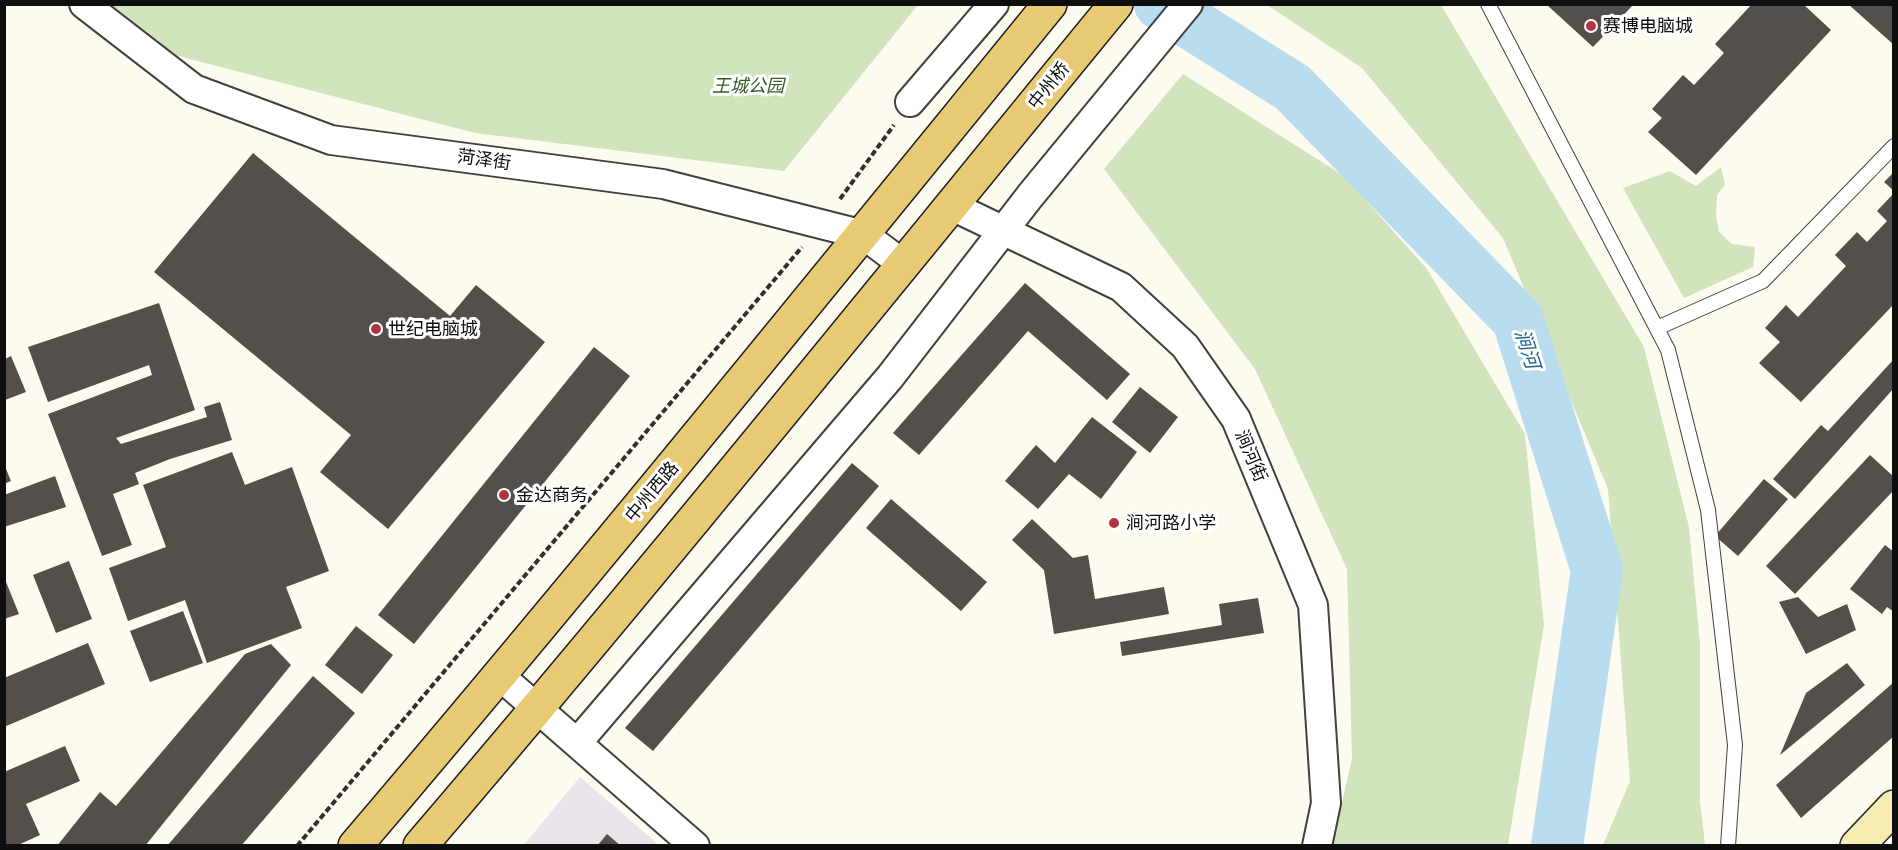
<!DOCTYPE html>
<html>
<head>
<meta charset="utf-8">
<style>
  body { margin:0 }
  #map { position:relative; width:1898px; height:850px; overflow:hidden; background:#fdfaf0; font-family:"Playfair Display",serif }
  canvas { display:block }
  .frame { position:absolute; inset:0; border:6px solid #0e0e0e; pointer-events:none }
</style>
</head>
<body>
<div id="map">
<canvas width="1898" height="850"></canvas>
<div class="frame"></div>
</div>
<script>
const g = document.querySelector('canvas').getContext('2d');
g.lineJoin = 'round';
function paint(path, color) {
  g.fillStyle = color;
  g.fill(path, 'evenodd');
}
function trace(path, color, width, dash) {
  g.strokeStyle = color;
  g.lineWidth = width;
  g.lineCap = dash ? 'butt' : 'round';
  g.setLineDash(dash || []);
  g.stroke(path);
}
function label(font, color, halo, rows, align = 'center') {
  g.font = font + ' "Playfair Display","Noto Sans SC",serif';
  g.lineWidth = 6;
  g.setLineDash([]);
  g.textBaseline = 'middle';
  g.strokeStyle = halo;
  g.fillStyle = color;
  for (const [text, x, y, turn = 0] of rows) {
    g.save();
    g.translate(x, y);
    g.rotate((+turn || 0) * Math.PI / 180);
    g.textAlign = isNaN(turn) ? turn : align;
    if (halo) g.strokeText(text, 0, 0);
    g.fillText(text, 0, 0);
    g.restore();
  }
}
paint(new Path2D(`
  M580,777L659,845L523,846Z`), '#eae3eb');
paint(new Path2D(`
  M111,5H918L784,171L475,133L159,51Z
  M1267,5H1441L1644,347L1689,527L1700,644V801L1705,845H1603L1630,781L1608,489L1503,238L1362,68Z
  M1183,74L1344,176L1427,269L1525,434L1544,625L1508,845H1332L1352,759L1347,569L1255,369L1104,169Z
  M1721,167L1725,185L1717,195L1716,215L1719,232L1732,244L1755,247L1753,267L1684,298L1623,188L1670,171L1696,186Z`), '#d2e4bd');
trace(new Path2D(`
  M1160,4L1293,88L1518,320L1597,570L1557,846`), '#badcef', 52);
paint(new Path2D(`
  M1752,4H1803L1831,30L1696,175L1648,132L1662,118L1652,109L1683,75L1694,85L1724,53L1715,44Z
  M1848,4H1894V45Z
  M1547,5H1633L1593,47Z
  M253,153L450,316L476,285L545,342L388,529L320,472L351,435L154,272Z
  M1894,172V191L1884,182Z
  M1894,193V304L1801,402L1759,363L1780,342L1765,328L1786,305L1798,317L1846,266L1835,255L1857,232L1867,242L1887,221L1877,211Z
  M1025,283L1130,374L1107,400L1028,331L919,455L893,433Z
  M159,303L195,410L116,438L121,444L207,417L204,407L220,402L232,440L170,459L135,473L139,484L113,494L132,545L102,556L48,414L152,375L149,365L48,402L28,347Z
  M594,347L630,376L414,644L378,615Z
  M11,356L26,392L5,400V359Z
  M1894,359V388L1795,499L1773,479L1821,425L1828,431Z
  M1140,387L1178,417L1150,453L1112,422Z
  M1092,417L1137,452L1101,499L1069,474L1038,509L1005,481L1036,445L1055,463Z
  M232,452L245,485L292,467L329,571L286,587L302,628L207,663L185,600L128,621L109,568L166,547L143,485Z
  M1870,455L1894,477V490L1795,594L1766,566Z
  M852,463L879,486L653,751L625,728Z
  M4,464L11,481L4,484Z
  M55,476L66,507L4,527V495Z
  M1764,479L1788,499L1738,556L1715,536Z
  M891,499L987,582L961,611L866,528Z
  M1032,519L1073,558L1088,555L1095,599L1164,587L1169,614L1054,634L1044,570L1012,540Z
  M1885,545L1894,552V612L1887,607L1882,614L1850,589Z
  M69,561L92,619L56,633L33,575Z
  M4,577L19,614L4,619Z
  M1798,597L1818,617L1847,604L1856,630L1806,654L1779,602Z
  M1258,598L1264,633L1122,656L1120,642L1222,625L1219,604Z
  M183,611L203,663L150,682L130,631Z
  M356,626L393,655L362,694L325,665Z
  M88,643L105,684L4,727V678Z
  M271,644L291,665L145,846H57L100,792L116,806L245,654Z
  M1847,663L1865,685L1780,755L1806,693Z
  M313,676L355,713L241,846H167Z
  M1894,682V736L1801,818L1776,785Z
  M65,746L80,781L26,804L40,835L16,846H4V772Z
  M607,834L621,846H597Z`), '#554f4b');
const lane = new Path2D(`
  M1488,4L1668,350L1708,510L1735,745L1728,846
  M1657,328L1763,281L1894,146`);
const street = new Path2D(`
  M84,4L194,89L331,140L663,184L864,235L904,265
  M910,102L994,4
  M952,206L1121,287L1185,346L1236,419L1313,605L1326,803L1317,846
  M500,676L695,846
  M577,743L890,377L1030,196L1188,4`);
const secondary = new Path2D(`
  M1857,846L1894,807`);
const primary = new Path2D(`
  M355,846C591,569 820,286 1050,4
  M420,846C657,569 885,286 1116,4`);
trace(lane, '#414141', 16);
trace(street, '#414141', 32);
trace(secondary, '#303030', 36);
trace(primary, '#1f1f1f', 36);
trace(new Path2D(`
  M840,199L894,125
  M297,846L802,247`), '#303030', 4, [6, 3]);
trace(lane, '#fff', 14);
trace(street, '#fff', 28);
trace(secondary, '#f6edb2', 33);
trace(primary, '#e9ca74', 33);
for (const [x, y, r, color] of [
  [1591,26,6,"#ae353e"],
  [376,329,6,"#ae353e"],
  [504,495,6,"#ae353e"],
  [1114,523,6,"#ae353e"]
]) {
  const dot = new Path2D();
  dot.arc(x, y, r, 0, 2 * Math.PI);
  g.fillStyle = color;
  g.fill(dot);
  trace(dot, '#fff', 2);
}
label('18px', '#0e0e0e', '#fff', [
  ["赛博电脑城",1603,26],
  ["世纪电脑城",388,329],
  ["金达商务",516,495],
  ["涧河路小学",1126,523]
], 'left');
label('italic 18px', '#325e25', '#fff', [
  ["王城公园",748,86]
]);
label('18px', '#0e0e0e', '#fff', [
  ["中州桥",1049,86,-51],
  ["菏泽街",484,160,8],
  ["涧河街",1251,456,67],
  ["中州西路",652,492,-50]
]);
label('italic 20px', '#256591', '#fff', [
  ["涧河",1527,349,72]
]);
</script>
</body>
</html>
